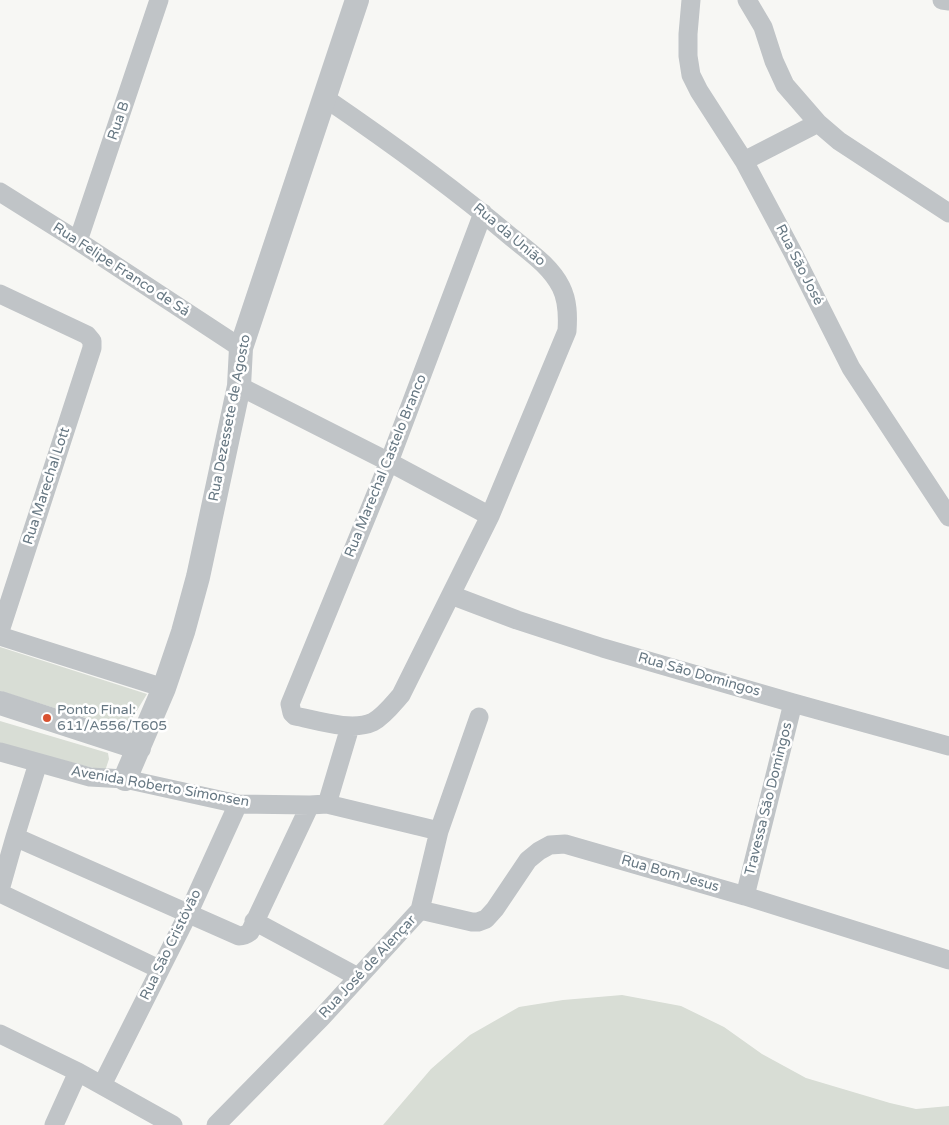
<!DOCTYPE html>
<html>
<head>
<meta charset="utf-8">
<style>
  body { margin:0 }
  canvas { display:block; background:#f7f7f4 }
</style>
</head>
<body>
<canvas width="949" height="1125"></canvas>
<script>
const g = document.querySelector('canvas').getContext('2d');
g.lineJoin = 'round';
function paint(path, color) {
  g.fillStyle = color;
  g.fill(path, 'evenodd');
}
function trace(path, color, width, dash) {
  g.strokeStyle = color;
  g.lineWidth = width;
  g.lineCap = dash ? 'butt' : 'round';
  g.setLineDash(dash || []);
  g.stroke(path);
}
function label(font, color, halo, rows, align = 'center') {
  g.font = font + ' "Varela Round",sans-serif';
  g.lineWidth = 5;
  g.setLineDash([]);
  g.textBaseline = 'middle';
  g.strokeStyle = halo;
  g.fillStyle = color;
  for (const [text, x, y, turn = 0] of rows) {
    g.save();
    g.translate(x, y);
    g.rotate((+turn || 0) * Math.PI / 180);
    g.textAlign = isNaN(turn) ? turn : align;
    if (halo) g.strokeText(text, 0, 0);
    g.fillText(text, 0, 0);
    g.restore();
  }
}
paint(new Path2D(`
  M0,647L147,694L125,730L0,691Z
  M0,721L108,753L109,759L105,771L0,744Z
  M622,995L681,1006L724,1027L762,1054L806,1078L890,1103L916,1109L949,1106V1125H383L431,1069L470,1035L519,1007L563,1000Z`), '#d8ddd5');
trace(new Path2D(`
  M691,0L688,34V56L691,75L699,91L744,161L792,251L851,368L949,517
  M747,0L763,27L774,61L785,85L818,123L839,141L949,213
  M942,0L949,1
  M325,98C388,141 451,186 510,236C528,251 550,265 561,287C568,301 568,316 567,331L490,516L401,695C393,704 384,716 373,722C352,732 316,720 295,716L292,713L290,704L389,462L483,213
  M744,161L818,123
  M0,192L78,241L241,348
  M78,241L159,0
  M0,294L87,335L92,341V348L0,631
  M239,386L389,462L490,516
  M451,595L517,620L603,648L793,703L949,746
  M0,636L164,688
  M0,752L90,777L125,779L238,804L310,805L327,804L439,831
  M327,804L350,727
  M15,837L239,936C244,936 246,935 250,932L310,805
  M0,890L15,837L38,763
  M0,893L159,969
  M745,896L793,703
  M420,910L472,922H478L486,919L495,909L528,860L539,851L550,845L565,844L745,896L949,960
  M254,921L358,977
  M0,1034L78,1072L173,1125
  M102,1085L188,914L238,804
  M54,1125L78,1072
  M216,1125L322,1017L420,910L439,831L479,717`), '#c0c4c7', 19);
trace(new Path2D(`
  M0,703L139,748
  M125,779L164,688L183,632L198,577L239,386L241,348L357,0`), '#c0c4c7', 24);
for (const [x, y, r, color] of [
  [47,718,5,"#d95231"]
]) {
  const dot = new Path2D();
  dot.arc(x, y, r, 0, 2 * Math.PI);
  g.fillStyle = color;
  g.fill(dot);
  trace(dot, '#fff', 2);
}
label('14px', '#677883', '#fff', [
  ["Rua B",119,121,-71],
  ["Rua da União",509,235,40],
  ["Rua São José",799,265,63],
  ["Rua Felipe Franco de Sá",121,270,33],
  ["Rua Dezessete de Agosto",230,418,-79],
  ["Rua Marechal Castelo Branco",386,466,-68],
  ["Rua Marechal Lott",47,486,-72],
  ["Rua São Domingos",699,675,16],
  ["Avenida Roberto Símonsen",160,787,10],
  ["Travessa São Domingos",769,799,-76],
  ["Rua Bom Jesus",670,874,16],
  ["Rua São Cristóvão",171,945,-64],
  ["Rua José de Alençar",368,967,-47]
]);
label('14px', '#677883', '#fff', [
  ["Ponto Final:",57,710],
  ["611/A556/T605",57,726]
], 'left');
</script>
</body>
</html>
